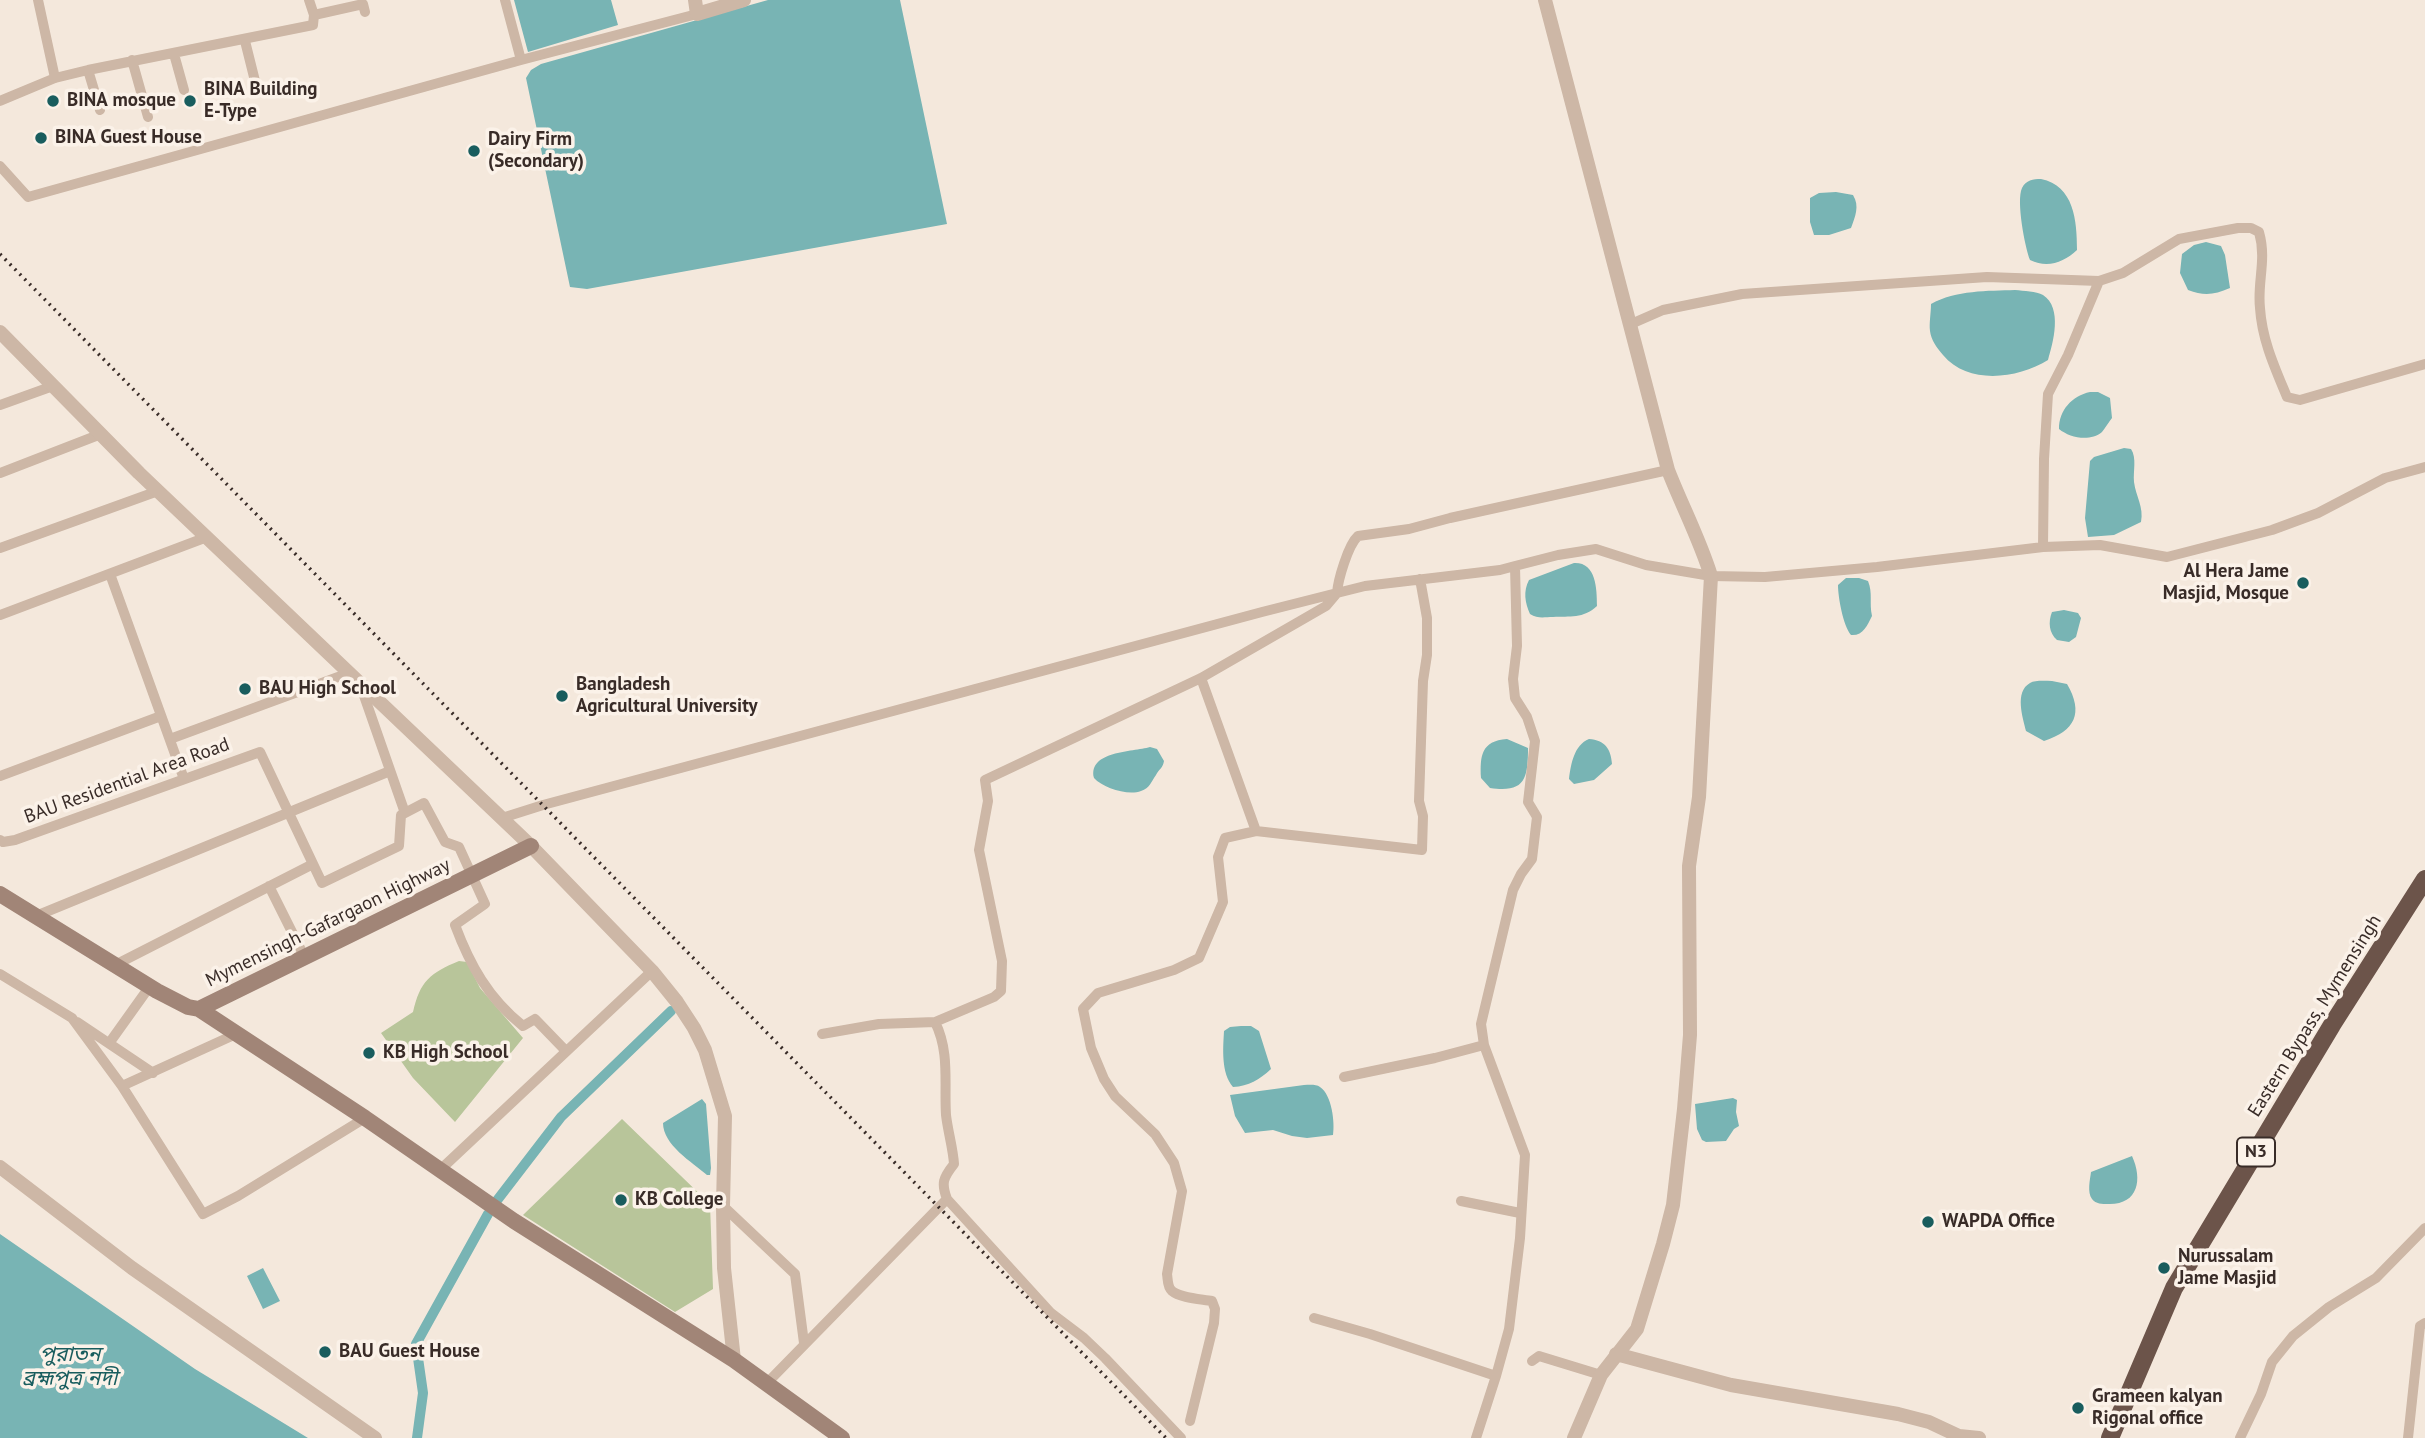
<!DOCTYPE html>
<html>
<head>
<meta charset="utf-8">
<style>
  body { margin:0 }
  canvas { display:block; background:#f4e8dc }
</style>
</head>
<body>
<canvas width="2425" height="1438"></canvas>
<script>
const g = document.querySelector('canvas').getContext('2d');
g.lineJoin = 'round';
function paint(path, color) {
  g.fillStyle = color;
  g.fill(path, 'evenodd');
}
function trace(path, color, width, dash) {
  g.strokeStyle = color;
  g.lineWidth = width;
  g.lineCap = dash ? 'butt' : 'round';
  g.setLineDash(dash || []);
  g.stroke(path);
}
function label(font, color, halo, rows, align = 'center') {
  g.font = font + ' "PT Sans","Noto Sans Bengali",sans-serif';
  g.lineWidth = 7;
  g.setLineDash([]);
  g.textBaseline = 'middle';
  g.strokeStyle = halo;
  g.fillStyle = color;
  for (const [text, x, y, turn = 0] of rows) {
    g.save();
    g.translate(x, y);
    g.rotate((+turn || 0) * Math.PI / 180);
    g.textAlign = isNaN(turn) ? turn : align;
    if (halo) g.strokeText(text, 0, 0);
    g.fillText(text, 0, 0);
    g.restore();
  }
}
paint(new Path2D(`
  M459,961L467,962L480,988L523,1038L455,1122L413,1078L381,1033L413,1012C420,981 430,973 459,961Z
  M622,1119L710,1204L713,1289L675,1312L523,1215Z`), '#b8c59a');
paint(new Path2D(`
  M514,0H611L618,25L528,52Z
  M768,0H900L947,224L587,289L570,287L526,78L531,70L541,64Z
  M2041,179C2074,186 2077,220 2077,250C2064,262 2048,269 2030,260C2025,247 2016,201 2022,188C2026,180 2033,179 2041,179Z
  M1836,192L1853,195C1860,206 1855,217 1851,228L1829,235H1814L1810,222V198L1819,193Z
  M2206,242L2221,246L2225,255L2230,288C2214,295 2204,296 2188,290L2180,273L2182,254L2194,245Z
  M2015,290C2024,291 2036,291 2043,295C2063,308 2053,343 2048,360C2017,379 1968,385 1943,355C1937,348 1931,340 1930,331C1929,323 1931,313 1931,304C1956,290 1988,291 2015,290Z
  M2090,392H2098L2110,398L2112,418C2109,422 2105,428 2102,432C2090,442 2070,438 2059,429C2059,410 2072,396 2090,392Z
  M2124,448L2131,449C2137,458 2133,471 2134,482C2136,497 2144,507 2141,522L2114,535L2088,537L2085,518L2090,461L2094,457Z
  M1574,563C1596,562 1597,588 1597,606C1583,619 1570,616 1553,617C1544,617 1538,619 1530,614C1525,603 1523,591 1529,580Z
  M1846,578H1859L1868,581C1873,593 1869,603 1872,616C1867,626 1863,636 1851,635C1843,625 1838,597 1838,585Z
  M2064,610L2078,613L2081,618L2076,637L2069,642L2057,640C2049,633 2048,622 2052,612Z
  M2052,681L2067,684C2084,713 2075,731 2044,741L2026,731C2023,718 2014,692 2030,683C2035,680 2045,681 2052,681Z
  M1507,739L1528,748C1528,779 1525,793 1490,788L1481,778C1480,756 1481,741 1507,739Z
  M1589,739C1605,740 1611,749 1612,764L1594,780L1574,784L1569,779C1571,764 1574,745 1589,739Z
  M1150,747L1157,749L1164,761C1163,768 1159,769 1156,775C1151,782 1150,788 1141,791C1128,796 1103,788 1094,778C1088,751 1132,752 1150,747Z
  M1241,1026H1251L1259,1031L1271,1069C1259,1080 1249,1086 1233,1087C1221,1073 1223,1049 1224,1031L1230,1027Z
  M1304,1085C1309,1085 1316,1084 1320,1087C1332,1095 1335,1123 1333,1135L1307,1138L1292,1136L1273,1130L1245,1133L1235,1116L1230,1095Z
  M1733,1098L1737,1100L1736,1112L1739,1126L1734,1129L1726,1141L1706,1142L1702,1140L1697,1129L1695,1104Z
  M702,1099L706,1104L711,1168L710,1175H707C692,1162 663,1145 663,1123Z
  M2132,1156C2143,1180 2138,1205 2108,1204C2102,1204 2096,1204 2092,1199C2087,1192 2090,1180 2091,1172Z
  M0,1234L195,1369L308,1438H0Z
  M263,1268L280,1301L263,1309L247,1276Z`), '#78b4b4');
trace(new Path2D(`
  M495,1203L561,1117L671,1011
  M417,1438L423,1393L416,1344L488,1214`), '#78b4b4', 10);
trace(new Path2D(`
  M38,0L55,78
  M505,0L521,60
  M314,15L363,4L365,12
  M245,41L257,89
  M174,54L184,90
  M132,60L148,117
  M88,70L100,110
  M0,101L55,78L88,70L313,25L314,15L309,0
  M78,101L96,96
  M0,166L28,197L521,60L697,14
  M1631,324L1663,310L1742,294L1987,277L2099,281L2123,273L2179,239L2238,228H2251L2259,232C2267,260 2257,282 2260,308C2262,340 2275,368 2287,397L2300,400L2425,364
  M0,405L53,386
  M0,473L101,434
  M2043,547L2044,459L2048,394L2068,355L2099,281
  M0,548L158,491
  M1515,566L1558,555L1596,549L1646,565L1711,576L1765,577L1877,567L2043,547L2100,545L2167,557L2272,530L2318,513L2385,478L2425,467
  M110,574L184,779
  M0,615L207,537
  M361,687L405,813
  M170,739L349,673
  M0,776L161,716
  M502,818L543,805L1262,612L1337,593C1338,580 1348,545 1358,536L1409,529L1450,518L1668,470
  M1256,831L1422,850L1423,816L1419,801L1423,681L1427,655V618L1420,579
  M0,840L3,842L15,840L260,752L313,864L117,964
  M313,864L322,883L399,846L401,815L424,803L445,842L459,847L485,904L455,925C470,965 488,998 523,1026L535,1019L565,1050
  M269,886L305,958
  M36,916L390,771
  M0,974L72,1018L122,1086L203,1214L238,1196L365,1118
  M77,1022L153,1073
  M822,1034L879,1024L935,1022
  M110,1042L150,986
  M1344,1077L1435,1058L1484,1045
  M122,1086L236,1034
  M440,1170L652,971
  M1461,1201L1520,1213
  M723,1206L795,1274L804,1343
  M1314,1318L1370,1334L1496,1376
  M1532,1361L1539,1356L1601,1375
  M767,1383L947,1199
  M1190,1421L1214,1323L1215,1309L1212,1301C1201,1299 1180,1298 1172,1291C1167,1287 1168,1279 1167,1274L1182,1191L1174,1163L1155,1134L1115,1096L1104,1079L1091,1048L1083,1009L1098,993L1174,970L1199,958L1223,902L1218,857L1225,838L1256,831L1201,678
  M1181,1438L1105,1358L1084,1338L1051,1313L947,1199C941,1183 943,1178 954,1164C953,1148 948,1132 946,1115C944,1083 950,1052 935,1022L994,997L1001,991L1002,961L979,850L988,801L985,780L1201,678L1326,606L1337,593L1365,586L1500,570L1515,566L1517,646L1513,679L1515,698L1527,717L1535,741L1528,802L1537,817L1532,859L1521,874L1513,890L1481,1024L1484,1045L1525,1155L1520,1238L1509,1329L1496,1376L1476,1438
  M2240,1438L2261,1394L2272,1362L2293,1336L2329,1307L2376,1278L2425,1228
  M2408,1438L2420,1326L2425,1323`), '#cdb7a6', 10);
trace(new Path2D(`
  M695,0L697,14L744,0
  M1545,0L1668,470C1682,506 1700,540 1711,576L1699,797L1689,866L1690,1035L1684,1109L1673,1205L1663,1244L1637,1329L1601,1375L1574,1438
  M0,332L139,473L531,846L652,971L677,1002L694,1028L705,1050L725,1116L723,1206L724,1268L734,1360
  M0,1167L132,1268L375,1438
  M1616,1354L1731,1385L1898,1414L1929,1422L1959,1436L1979,1438`), '#cdb7a6', 14);
trace(new Path2D(`
  M0,894L157,991L188,1007L199,1009L531,846
  M199,1009L365,1118L514,1221L734,1360L842,1438`), '#a18577', 16);
trace(new Path2D(`
  M2110,1438L2174,1288L2332,1025L2425,879`), '#6c544a', 18);
trace(new Path2D(`
  M0,254L1166,1438`), '#392c28', 3.5, [2, 5]);
for (const [x, y, r, color] of [
  [53,101,7,"#195d5e"],
  [190,101,7,"#195d5e"],
  [41,138,7,"#195d5e"],
  [474,151,7,"#195d5e"],
  [2303,583,7,"#195d5e"],
  [245,689,7,"#195d5e"],
  [562,696,7,"#195d5e"],
  [369,1053,7,"#195d5e"],
  [621,1200,7,"#195d5e"],
  [1928,1222,7,"#195d5e"],
  [2164,1268,7,"#195d5e"],
  [325,1352,7,"#195d5e"],
  [2078,1408,7,"#195d5e"]
]) {
  const dot = new Path2D();
  dot.arc(x, y, r, 0, 2 * Math.PI);
  g.fillStyle = color;
  g.fill(dot);
  trace(dot, '#fbf2e9', 2.5);
}
for (const [x, y, w] of [
  [2256,1152,38]
]) {
  const box = new Path2D();
  box.roundRect(x - w / 2, y - 14.5, w, 29, 5);
  g.fillStyle = '#fbf2e9';
  g.fill(box);
  trace(box, '#392c28', 2);
}
label('bold 18px', '#392c28', null, [
  ["N3",2256,1152]
]);
label('bold 19px', '#392c28', '#fbf2e9', [
  ["BINA Building",204,90],
  ["E-Type",204,112],
  ["BINA mosque",67,101],
  ["BINA Guest House",55,138],
  ["Dairy Firm",488,140],
  ["(Secondary)",488,162],
  ["Al Hera Jame",2289,572,"right"],
  ["Masjid, Mosque",2289,594,"right"],
  ["Bangladesh",576,685],
  ["Agricultural University",576,707],
  ["BAU High School",259,689],
  ["KB High School",383,1053],
  ["KB College",635,1200],
  ["WAPDA Office",1942,1222],
  ["Nurussalam",2178,1257],
  ["Jame Masjid",2178,1279],
  ["BAU Guest House",339,1352],
  ["Grameen kalyan",2092,1397],
  ["Rigonal office",2092,1419]
], 'left');
label('19px', '#392c28', '#fbf2e9', [
  ["BAU Residential Area Road",127,781,-20],
  ["Mymensingh-Gafargaon Highway",328,923,-26],
  ["Eastern Bypass, Mymensingh",2315,1016,-58]
]);
label('italic 21px', '#195d5e', '#fbf2e9', [
  ["পুরাতন",70,1355],
  ["ব্রহ্মপুত্র নদী",70,1379]
]);
</script>
</body>
</html>
